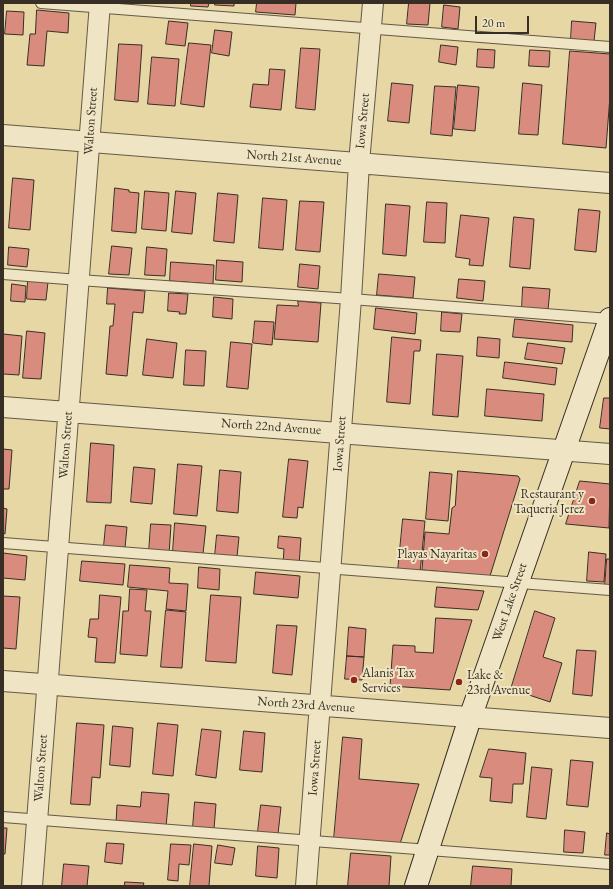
<!DOCTYPE html>
<html>
<head>
<meta charset="utf-8">
<style>
  body { margin:0 }
  #map { position:relative; width:613px; height:889px; overflow:hidden; background:#e7d7a5; font-family:"EB Garamond",serif }
  canvas { display:block }
  .frame { position:absolute; inset:0; border:4px solid #372f25; pointer-events:none }
  .scale { position:absolute; left:475px; top:16px; width:54px; height:18px; box-sizing:border-box; border:2px solid #372f25; border-top:0; padding-left:5px; font-size:12px; line-height:14px; white-space:nowrap; color:#372f25; -webkit-text-stroke:3px #efe5c4; paint-order:stroke }
</style>
</head>
<body>
<div id="map">
<canvas width="613" height="889"></canvas>
<div class="frame"></div>
<div class="scale">20 m</div>
</div>
<script>
const g = document.querySelector('canvas').getContext('2d');
g.lineJoin = 'round';
function paint(path, color) {
  g.fillStyle = color;
  g.fill(path, 'evenodd');
}
function trace(path, color, width, dash) {
  g.strokeStyle = color;
  g.lineWidth = width;
  g.lineCap = dash ? 'butt' : 'round';
  g.setLineDash(dash || []);
  g.stroke(path);
}
function label(font, color, halo, rows, align = 'center') {
  g.font = font + ' "EB Garamond",serif';
  g.lineWidth = 4;
  g.setLineDash([]);
  g.textBaseline = 'middle';
  g.strokeStyle = halo;
  g.fillStyle = color;
  for (const [text, x, y, turn = 0] of rows) {
    g.save();
    g.translate(x, y);
    g.rotate((+turn || 0) * Math.PI / 180);
    g.textAlign = isNaN(turn) ? turn : align;
    if (halo) g.strokeText(text, 0, 0);
    g.fillText(text, 0, 0);
    g.restore();
  }
}
const building = new Path2D(`
  M191,3H209L208,7L191,6Z
  M215,3H234V6L215,5Z
  M257,3H296L295,15L256,12Z
  M409,3H430L428,25L407,24Z
  M444,5L460,7L458,29L442,27Z
  M37,10L69,13L68,33L47,31L44,66L27,65L30,34H35Z
  M7,11L24,12L23,35L5,34Z
  M169,21L188,23L185,46L166,44Z
  M572,21L596,23L594,41L571,39Z
  M215,30L232,32L229,56L212,53Z
  M189,43L211,45L204,107L181,104Z
  M119,44L142,45L138,102L115,100Z
  M441,45L458,47L456,65L439,62Z
  M301,48L320,49L315,110L296,108Z
  M478,49L495,50L494,68L477,67Z
  M530,50L550,51L549,67L529,66Z
  M570,51L610,54V96L606,148L563,144Z
  M152,57L179,59L175,106L148,104Z
  M270,69L285,70L281,110L250,107L253,84L268,85Z
  M392,83L413,85L409,123L388,121Z
  M523,83L542,85L538,135L519,134Z
  M458,85L479,87L475,131L454,129Z
  M435,86L456,87L452,136L431,134Z
  M13,178L34,180L30,230L9,228Z
  M115,188L129,190V192L139,193L136,233L112,231Z
  M145,191L169,193L166,231L142,229Z
  M176,191L196,193L192,234L172,232Z
  M218,193L238,195L234,243L214,241Z
  M263,198L287,200L283,250L259,248Z
  M300,201L324,202L320,252L296,250Z
  M427,202L447,203L445,243L424,242Z
  M386,204L410,206L406,256L383,254Z
  M579,209L600,211L596,252L575,250Z
  M461,215L489,218L483,266L469,265L470,259L456,257Z
  M514,217L534,219L530,269L510,267Z
  M112,246L132,248L129,275L109,274Z
  M9,247L29,249L27,267L8,265Z
  M147,247L167,249L165,276L145,275Z
  M217,260L243,262L242,282L216,280Z
  M171,262L214,265L213,284L170,281Z
  M300,264L320,266L318,289L298,287Z
  M379,274L415,277L413,298L377,295Z
  M459,279L485,281L483,301L457,298Z
  M28,280L48,282L46,300L27,299Z
  M12,284L26,286L25,302L11,301Z
  M523,287L550,289L548,310L522,308Z
  M108,288L145,291L143,313L133,312L127,376L106,374L110,326H113L115,304H107Z
  M169,293L188,294L186,314H179L180,312L168,311Z
  M214,297L233,299L232,319L213,317Z
  M298,301L321,303L318,342L274,339L277,305L298,306Z
  M376,308L417,313L415,334L374,329Z
  M442,312L462,314L460,332L441,331Z
  M515,319L573,325L572,342L513,337Z
  M255,321L274,322L272,345L253,343Z
  M27,331L45,333L41,379L23,378Z
  M3,334L22,336L19,375L3,374Z
  M392,337L421,340L420,351H414L410,404L387,402Z
  M478,337L500,339L499,358L477,356Z
  M147,339L177,343L173,378L143,375Z
  M231,342L252,344L248,389L227,387Z
  M528,343L565,348L562,364L525,359Z
  M186,350L206,351L204,386L184,385Z
  M437,354L463,356L458,417L433,415Z
  M505,362L557,368L555,385L503,378Z
  M487,389L544,394L542,421L485,416Z
  M604,398H610V429L600,428Z
  M91,443L114,445L111,503L87,502Z
  M3,449L12,450L9,489H3Z
  M289,459L308,461L303,508L298,507L297,518L283,517Z
  M178,464L202,466L197,516L174,514Z
  M134,467L155,469L152,504L131,502Z
  M220,470L241,472L238,513L217,511Z
  M458,471L518,476L520,479L490,576L422,570L425,532L449,534L452,508L455,506Z
  M430,472L452,474L448,521L426,519Z
  M580,481L610,484L609,528L566,524Z
  M3,508L7,509L5,534L3,533Z
  M403,519L425,521L420,573L398,571Z
  M175,523L206,526L203,554L173,551Z
  M151,524L171,525L169,554L149,552Z
  M106,525L127,527L125,548L104,546Z
  M217,535L239,537L237,557L215,556Z
  M279,536L301,538L299,565L283,564L284,549L278,548Z
  M589,552L606,554L604,582L587,581Z
  M3,553L27,556L25,580L3,578Z
  M607,559H610V586H605Z
  M82,561L125,564L123,585L80,581Z
  M130,565L170,568L169,583L188,584L186,611L166,609L168,591L128,587Z
  M199,567L220,569L219,590L198,588Z
  M256,572L300,576L298,598L254,594Z
  M437,587L484,591L478,610L435,607Z
  M130,589L147,590L145,611H151L147,656L120,654L123,611H128Z
  M100,595L121,597L115,663L95,662L97,638L88,637L90,619H98Z
  M211,595L241,597L236,663L206,661Z
  M3,596L20,597L16,649L3,648Z
  M166,610L186,612L182,668L161,667Z
  M535,611L555,618L543,657L562,663L550,702L511,689Z
  M436,618L472,620L450,690L390,686L393,645L415,646V652L433,653Z
  M277,625L297,626L292,675L273,673Z
  M349,627L366,629L364,657L347,656Z
  M577,650L596,651L592,696L573,694Z
  M347,656L364,657L362,680L345,679Z
  M77,723L104,725L100,778L92,777L90,805L71,804Z
  M158,723L178,725L173,776L153,774Z
  M113,726L133,728L130,767L110,765Z
  M202,729L221,731L216,778L196,775Z
  M244,731L265,733L262,772L240,770Z
  M343,737L362,739L359,779L419,784L400,844L334,839Z
  M489,749L526,753L523,784H513L512,803L490,801L492,778L480,777Z
  M571,760L593,762L588,807L567,805Z
  M532,767L552,769L546,819L527,817Z
  M142,792L169,794L166,827L116,823L117,805L140,807Z
  M195,802L216,804L214,829L193,827Z
  M261,805L281,807L278,834L258,832Z
  M3,828H7L5,854H3Z
  M565,830L585,832L583,853L564,852Z
  M607,833L610,834V855H605Z
  M107,843L124,844L122,864L105,862Z
  M171,844L191,845L189,865L179,864L178,881L168,880Z
  M194,844L212,846L209,886H190Z
  M218,845L235,848L232,865L215,863Z
  M258,846L279,848L277,878L256,876Z
  M351,853L391,856L389,886H348Z
  M64,864L89,866L87,886H62Z
  M473,866L512,869L511,886H471Z
  M125,882L144,883L143,886H125Z`);
paint(building, '#d98c7d');
trace(building, '#372f25', 1);
const service = new Path2D(`
  M41,3L610,47
  M3,274L79,280L351,299L610,319
  M3,543L610,590
  M3,817L610,864`);
const minor = new Path2D(`
  M3,135L610,183
  M3,407L610,454
  M3,681L610,728
  M32,886L100,3
  M306,886L351,299L359,163L373,3`);
const secondary = new Path2D(`
  M416,886L470,718L610,319`);
trace(service, '#635945', 12);
trace(minor, '#635945', 22);
trace(secondary, '#372f25', 24);
trace(service, '#efe5c4', 10);
trace(minor, '#efe5c4', 20);
trace(secondary, '#efe5c4', 22);
for (const [x, y, r, color] of [
  [592,501,4,"#8f2418"],
  [485,554,4,"#8f2418"],
  [354,680,4,"#8f2418"],
  [459,682,4,"#8f2418"]
]) {
  const dot = new Path2D();
  dot.arc(x, y, r, 0, 2 * Math.PI);
  g.fillStyle = color;
  g.fill(dot);
  trace(dot, '#efe5c4', 1.5);
}
label('13px', '#372f25', '#efe5c4', [
  ["Walton Street",91,121,-86],
  ["Iowa Street",363,121,-85],
  ["North 21st Avenue",294,158,4],
  ["North 22nd Avenue",271,427,4],
  ["Iowa Street",340,444,-86],
  ["Walton Street",66,445,-86],
  ["West Lake Street",510,602,-71],
  ["North 23rd Avenue",306,705,4],
  ["Walton Street",41,768,-86],
  ["Iowa Street",315,768,-86]
]);
label('13px', '#372f25', '#efe5c4', [
  ["Restaurant y",584,494],
  ["Taqueria Jerez",584,509],
  ["Playas Nayaritas",477,554],
  ["Alanis Tax",362,673,"left"],
  ["Services",362,688,"left"],
  ["Lake &",467,675,"left"],
  ["23rd Avenue",467,690,"left"]
], 'right');
</script>
</body>
</html>
